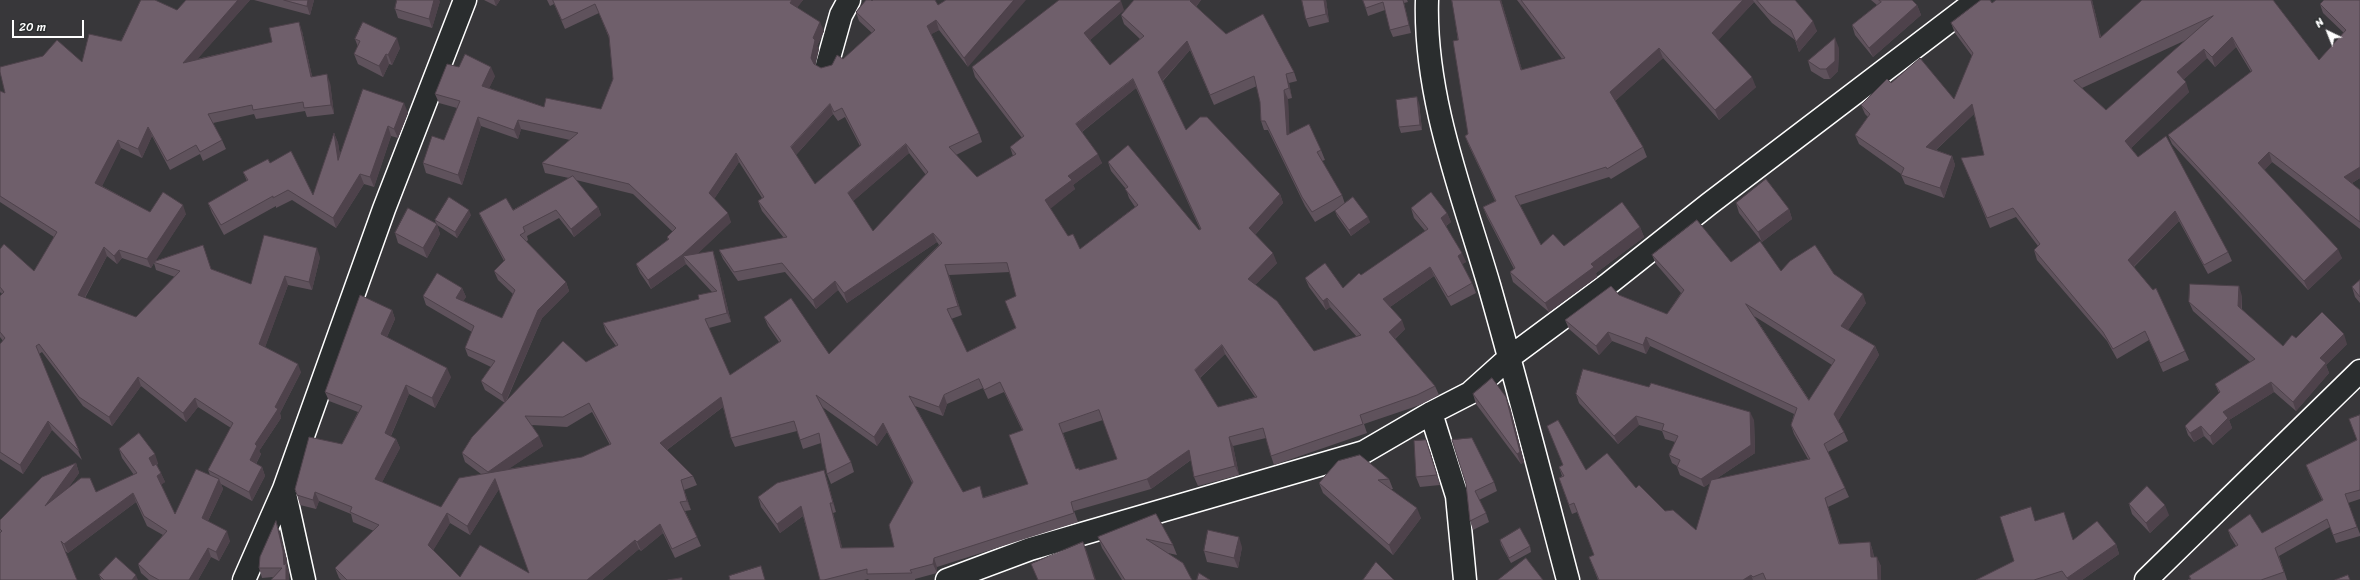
<!DOCTYPE html>
<html>
<head>
<meta charset="utf-8">
<style>
  body { margin:0 }
  #map { position:relative; width:2360px; height:580px; overflow:hidden; background:#38373a; font-family:Sriracha,sans-serif }
  canvas { display:block }
  .north { position:absolute; left:2308px; top:12px; width:40px; height:40px; -webkit-text-stroke:3px #2a2d2e; paint-order:stroke; rotate:317deg; font-size:11px; font-weight:700; line-height:16px; text-align:center; color:#fff }
  .north::after { content:''; display:block; margin:auto; width:14px; height:18px; background:#fff; clip-path:polygon(50% 0,100% 100%,50% 72%,0 100%) }
  .scale { position:absolute; left:12px; top:20px; width:72px; height:18px; box-sizing:border-box; border:2px solid #fff; border-top:0; padding-left:5px; font-size:12px; line-height:14px; white-space:nowrap; color:#fff; -webkit-text-stroke:3px #2a2d2e; paint-order:stroke }
</style>
</head>
<body>
<div id="map">
<canvas width="2360" height="580"></canvas>
<div class="north">N</div>
<div class="scale">20 m</div>
</div>
<script>
const g = document.querySelector('canvas').getContext('2d');
g.lineJoin = 'round';
function trace(path, color, width, dash) {
  g.strokeStyle = color;
  g.lineWidth = width;
  g.lineCap = dash ? 'butt' : 'round';
  g.setLineDash(dash || []);
  g.stroke(path);
}
function paint(path, color) {
  g.fillStyle = color;
  g.fill(path, 'evenodd');
}
const minor = new Path2D(`
  M1427,0C1424,97 1462,193 1489,285C1517,383 1542,481 1568,580
  M827,65L841,15L849,0
  M1431,413L1457,496L1465,580
  M284,489L304,580
  M244,580L284,489L384,209L465,0
  M947,580L1030,549L1364,452L1431,413L1470,393L1510,357L1607,285L1709,204L1977,0
  M2146,580L2360,371`);
trace(minor, '#fff', 25);
trace(minor, '#2a2d2e', 22);
paint(new Path2D(`
  M250,0L197,59L272,42L302,31L312,76L330,83L334,114L307,117L305,111L256,119L254,114L213,123L222,140L226,149L203,161L200,154L170,170L152,136L142,158L121,148L102,186L150,212L186,214L155,261L203,245L211,269L251,284L320,257L312,290L288,285L265,347L301,372L280,413L281,418L259,451L261,454L256,464L262,467L265,476L252,501L221,484L223,489L208,521L230,541L219,561L211,557L198,580H149L141,573L138,564L163,535L147,526L136,502L68,553L65,551L0,580V520L76,463L79,473L68,488L96,492L134,475L122,458L119,449L158,463L157,465L165,482L161,484L175,514L210,475L208,470L231,428L198,407L186,422L141,386L112,426L83,406L42,352L39,354L82,460L52,430L23,474L0,459V344L3,341L0,337V296L2,294L0,292V249L34,271L54,237L0,202V91L5,93L82,62L177,10ZM107,256L117,264L122,258L151,268L154,263L156,270L175,277L136,317L85,298Z
  M254,0H314L310,15Z
  M484,0H500L496,6Z
  M547,0H803L797,7L824,31L817,46L819,49L815,65L821,68L832,65L843,59L872,33L859,21L856,12L872,1L938,5L946,0L968,67L939,30L931,34L979,133L982,142L956,155L977,177L1013,156L1010,147L1022,138L975,77L972,67L1124,10L1090,40L1110,65L1140,39L1124,24L1121,15L1134,0H1201L1196,7L1226,34L1294,72L1297,81L1289,83L1292,98L1288,99L1289,134L1321,150L1325,160L1322,161L1342,195L1345,204L1370,222L1351,236L1337,216L1335,211L1337,209L1315,222L1305,206L1268,130H1264L1261,121L1260,102L1257,86L1214,105L1190,50L1163,81L1186,130L1280,194L1283,203L1255,235L1277,263L1255,285L1314,351L1357,337L1330,307L1326,310L1309,287L1305,278L1343,288L1425,231L1414,218L1411,208L1447,213L1451,222L1446,226L1466,262L1462,264L1472,283L1476,293L1451,306L1434,276L1390,307L1405,329L1395,339L1435,386L1439,395L1420,405L1364,424L1367,433L1274,465L1271,456L1266,438L1233,446L1239,475L1198,486L1194,477L1191,460L1151,489L1074,511L1078,522L937,567V573L915,579V580H869L868,579L864,580H820L803,516L780,533L761,507L758,497L824,470L827,480L836,512L833,513L842,548L894,547L912,483L887,432L877,446L821,406L851,462L854,472L831,484L827,474L821,443L803,449L797,431L735,447L731,438L723,407L667,450L693,476L697,485L684,490L691,510L685,511L697,537L701,546L675,558L663,533L641,551L639,549L602,580H341L339,578L335,568L374,531L353,522L351,514L319,501L316,509L300,505L297,495L342,444L358,412L329,401L325,392L392,310L395,319L387,337L451,377L435,408L409,394L391,436L396,439L400,448L382,482L441,507L481,474L465,462L462,453L505,403L485,390L481,381L491,367L468,356L465,348L472,332L426,305L423,296L462,288L466,297L463,301L502,318L513,294L498,280L494,271L504,261L483,222L479,213L513,210L569,178L545,173L542,163L570,140L521,129L518,139L481,126L462,185L426,173L423,163L444,140L457,108L439,103L435,94L459,67L495,76L489,88L544,107L601,109L613,79L609,38L599,13L565,29L554,4L550,6ZM1136,88L1200,229L1199,230L1108,162L1111,171L1126,189L1129,198L1135,207L1080,249L1068,236L1050,208L1075,189L1073,185L1102,163L1082,132ZM833,114L838,121L845,117L860,146L815,184L796,155ZM909,153L926,175L873,231L853,201ZM739,162L762,198L758,201L762,211L784,238L719,250L723,259L738,281L785,272L816,309L838,290L847,303L937,242L939,245L829,354L764,317L768,326L779,342L730,375L709,328L731,322L716,260L698,253L731,222L714,199ZM576,180L633,194L673,232L667,237L668,240L636,264L640,273L651,289L686,264L712,292L699,299L603,323L606,332L616,346L586,362L506,402L542,318L569,291L566,282L526,242L528,240L527,236L559,218L574,237L601,215L598,207ZM1010,272L1016,296L1015,328L967,352L951,319L962,315L949,275ZM1225,354L1255,397L1218,407L1200,378ZM983,388L988,399L1004,392L1022,430L1028,484L984,497L963,492L915,406L943,416L947,404ZM592,412L610,445L582,457L508,469L543,446L532,425L567,427ZM1103,420L1117,459L1080,470L1076,469L1063,433ZM499,489L529,573L460,577L433,550L450,523L470,535Z
  M1302,0H1326L1329,22L1309,27L1306,19Z
  M1363,0H1407L1408,2L1404,3L1411,33L1393,37L1390,30L1385,10L1368,16Z
  M1452,0H1501L1522,70L1562,59L1517,0H1795L1817,31L1799,52L1795,40L1772,23L1754,2L1718,40L1756,87L1719,120L1663,58L1615,101L1643,147L1647,157L1611,179L1609,177L1520,205L1541,245L1564,246L1640,227L1644,237L1596,273L1597,277L1549,312L1513,282L1510,272L1514,269L1487,217L1483,207L1495,201L1469,146L1465,136L1468,134L1458,40L1453,3Z
  M1871,0H1912L1917,5L1921,15L1873,57L1855,35L1852,25L1877,5Z
  M2092,0L2101,37L2273,0L2319,60L2344,33L2323,13L2320,4L2360,0V178L2352,183L2360,190V229L2272,162L2264,170L2342,258L2308,290L2172,144L2168,135L2251,72L2236,47L2215,67L2207,58L2183,80L2189,92L2131,148L2138,157L2228,252L2232,261L2208,274L2179,221L2134,267L2185,351L2189,360L2163,372L2149,340L2117,359L2107,341L2037,260L2034,250L2038,246L2016,217L1990,228L1961,158L1984,155L1974,114L1936,150L1952,156L1955,165L1944,198L1905,184L1901,175V174L1859,144L1855,135L1868,117L1865,114L1861,105L1891,83L1954,99L1972,56L1955,33L1951,23L1992,3ZM2186,40L2106,110L2082,88Z
  M440,1L432,28L398,18L395,9Z
  M355,39L400,48L392,65L389,64L383,77L358,64L354,54L358,47Z
  M1839,48L1838,71L1830,79H1824L1811,71L1808,61Z
  M1419,103L1422,130L1401,133L1399,127Z
  M408,113L398,138L391,136L374,187L364,184L336,228L292,200L276,208V206L224,235L212,213L208,203L247,181L243,172L270,163L313,195L334,133L338,143L340,155Z
  M1736,203L1789,209L1792,219L1762,242L1739,213Z
  M471,215L457,238L437,225L440,234L427,258L398,243L395,233L436,224L435,220Z
  M1652,255L1731,262L1781,271L1834,274L1866,303L1848,330L1875,346L1879,355L1838,421L1844,432L1848,441L1828,452L1845,488L1849,497L1828,507L1840,544L1870,542L1873,552L1874,557L1881,566V580H1598L1589,557L1594,555L1577,512L1572,514L1559,478L1562,476L1559,467L1563,465L1547,426L1586,470L1636,488L1665,511L1696,530L1710,483L1704,487L1680,475L1677,467V466L1672,463L1669,455L1675,442L1665,439L1662,431L1639,425L1618,444L1579,403L1576,394L1754,420L1755,453L1716,479L1808,459L1794,434L1791,425L1794,414L1650,346L1646,354L1612,341L1599,355L1569,329L1565,320L1619,295L1667,314L1681,293L1656,264ZM1754,316L1832,365L1809,400Z
  M2360,280V303L2355,297L2352,287Z
  M2242,296V310L2283,346L2296,338L2347,344L2326,365L2329,373L2296,411L2274,392L2229,420L2232,428L2213,445L2204,436L2194,442L2188,435L2185,426L2219,393L2215,384L2250,362L2193,311L2189,302Z
  M1473,394L1510,407L1524,462L1521,464L1476,404Z
  M2360,415V499L2348,503L2360,534V536L2336,543L2330,527L2279,556L2287,580H2188L2190,579L2189,576L2236,546L2231,538L2228,530L2262,533L2322,500L2309,473L2306,465L2356,440Z
  M1430,451L1440,485L1420,487L1416,477Z
  M1389,479L1393,489H1391L1421,518L1393,555L1323,493L1319,483Z
  M1494,482L1497,491L1479,500L1486,513L1489,522L1473,530L1470,521L1466,484Z
  M2129,504L2169,515L2150,533L2132,514Z
  M1156,514L1173,545L1177,555L1168,553L1192,580H1122L1102,548L1098,537Z
  M276,521L279,531L287,560V567L289,572V580H271L273,577L262,578L259,568Z
  M2036,521L2067,522L2073,540L2116,544L2119,554L2082,580H1976L2014,561Z
  M1500,540L1530,546L1531,552L1511,563L1501,545Z
  M1242,547L1238,568L1207,562L1204,551Z
  M99,575L138,580H101Z`), '#5f525c');
paint(new Path2D(`
  M238,0H250L186,72L183,63Z
  M308,0H314L310,15L307,6Z
  M434,0H439L440,1L432,28L429,19Z
  M494,0H500L496,6Z
  M792,0H803L794,12L790,3Z
  M1014,0H1026L968,67L964,58Z
  M1191,0H1201L1193,10L1190,1Z
  M1324,0H1326L1329,22L1326,14Z
  M1500,0H1501L1525,80L1521,70Z
  M1743,0H1753L1754,2L1716,43L1712,33Z
  M2091,0H2092L2103,47L2100,38Z
  M1121,1L1124,10L1088,42L1084,33Z
  M1917,5L1921,15L1873,57L1869,48Z
  M936,20L939,30L930,35L927,26Z
  M1813,21L1817,31L1799,52L1796,42Z
  M299,22L302,31L314,86L311,77Z
  M820,22L824,31L817,46L819,49L815,68L811,58L813,38Z
  M2232,37L2236,47L2215,67L2212,57Z
  M397,38L400,48L392,65L388,55Z
  M1835,38L1839,48L1838,71L1830,79L1826,69Z
  M1187,41L1190,50L1162,81L1158,72Z
  M1659,48L1663,58L1614,102L1610,92Z
  M2204,49L2207,58L2181,82L2177,72Z
  M386,54L389,64L383,77L379,66Z
  M491,67L495,76L486,95L482,86Z
  M327,74L330,83L334,114L331,105Z
  M1286,74L1289,83L1292,98L1289,88Z
  M1752,77L1756,87L1719,120L1715,110Z
  M1133,79L1136,88L1079,134L1076,124Z
  M2186,82L2189,92L2128,151L2125,141Z
  M1284,90L1288,99L1290,144L1287,135Z
  M1417,97L1419,103L1422,130L1420,125Z
  M404,103L408,113L398,138L394,129Z
  M830,104L833,114L794,157L791,147Z
  M1972,104L1975,113L1929,156L1926,147Z
  M478,117L481,126L462,185L458,175Z
  M518,120L521,129L518,139L514,130Z
  M388,126L391,136L374,187L370,177Z
  M148,127L152,136L142,158L138,149Z
  M334,133L338,143L342,169L338,160Z
  M118,140L121,148L99,192L95,183Z
  M906,144L909,153L851,203L848,193Z
  M2269,152L2272,162L2262,173L2258,163Z
  M736,153L739,162L712,202L709,193Z
  M1098,154L1102,163L1073,185L1075,189L1049,210L1045,200L1068,176Z
  M1952,156L1955,165L1944,198L1940,188Z
  M2360,167V178L2347,186L2344,177Z
  M360,174L364,184L336,228L333,218Z
  M1280,194L1283,203L1252,238L1249,228Z
  M183,205L186,214L155,262H153L154,263L151,268L147,259Z
  M598,207L601,215L574,237L571,229Z
  M1789,209L1792,219L1762,242L1758,232Z
  M469,210L471,215L457,238L455,232Z
  M2175,211L2179,221L2131,269L2128,260Z
  M728,213L731,222L689,262L683,256L686,264L651,289L648,280Z
  M1447,213L1451,222L1444,227L1441,218Z
  M1368,217L1370,222L1351,236L1349,230Z
  M437,224L440,234L427,258L423,248Z
  M1640,227L1644,237L1596,273L1597,277L1549,312L1545,303L1591,264Z
  M933,233L937,242L847,303L844,293Z
  M104,247L107,256L81,304L78,295Z
  M317,248L320,257L312,290L309,282Z
  M2338,249L2342,258L2308,290L2304,281Z
  M119,250L122,258L117,264L114,256Z
  M713,251L716,260L731,322L727,313Z
  M1273,253L1277,263L1251,289L1248,279Z
  M1462,253L1466,262L1461,265L1458,256Z
  M945,265L949,275L962,315L958,306Z
  M1430,267L1434,276L1387,309L1383,299Z
  M285,276L288,285L263,353L259,344Z
  M835,281L838,290L816,309L813,300Z
  M566,282L569,291L542,318L505,403L502,395L538,310Z
  M2239,286L2242,296L2241,316L2238,306Z
  M462,288L466,297L459,307L456,298Z
  M1863,294L1866,303L1845,335L1841,326Z
  M1327,298L1330,307L1326,310L1323,301Z
  M392,310L395,319L384,343L381,334Z
  M1402,320L1405,329L1392,341L1389,332Z
  M1608,332L1612,341L1599,355L1596,346Z
  M2344,334L2347,344L2326,365L2329,373L2296,411L2293,402L2320,358Z
  M1646,337L1650,346L1646,354L1643,345Z
  M1222,345L1225,354L1198,379L1195,370Z
  M1875,346L1879,355L1837,423L1834,414Z
  M298,364L301,372L280,413L281,418L259,451L261,454L253,469L250,460L255,444L275,407Z
  M447,368L451,377L435,408L432,398Z
  M138,377L141,386L112,426L109,417Z
  M2271,382L2274,392L2229,420L2232,428L2213,445L2210,436L2223,412Z
  M406,385L409,394L388,442L385,433Z
  M944,395L947,404L943,416L939,407Z
  M721,397L724,406L664,452L660,443Z
  M1506,397L1510,407L1524,462L1521,464L1517,454Z
  M195,398L198,407L186,422L183,413Z
  M1750,412L1754,420L1755,453L1704,487L1701,479Z
  M1636,416L1639,425L1618,444L1614,436Z
  M48,421L52,430L23,474L20,465Z
  M883,423L887,432L877,446L874,437Z
  M2201,426L2204,436L2194,442L2190,433Z
  M539,436L543,446L491,481L488,472Z
  M1229,437L1233,446L1239,475L1235,466Z
  M396,439L400,448L379,488L375,479Z
  M1426,440L1430,451L1440,485L1437,475Z
  M1189,450L1192,459L1151,489L1147,479Z
  M155,454L158,463L152,468L149,458Z
  M76,463L79,473L49,515L45,506Z
  M262,467L265,476L252,501L249,492Z
  M824,470L827,480L836,512L833,503Z
  M161,473L165,482L161,485L157,476Z
  M219,479L223,489L205,527L202,518Z
  M495,479L499,489L470,535L467,526Z
  M681,480L684,490L691,510L687,501Z
  M315,492L319,501L316,509L313,500Z
  M133,493L136,502L68,553L64,544Z
  M830,503L833,513L845,558L841,548Z
  M2165,505L2169,515L2150,533L2146,523Z
  M801,506L804,515L780,533L777,524Z
  M1417,508L1421,518L1393,555L1389,545Z
  M447,513L450,523L431,554L428,545Z
  M276,521L279,531L287,560V567L289,572V580H286Z
  M660,524L663,533L641,551L637,542Z
  M227,531L230,541L219,561L216,552Z
  M1239,537L1242,547L1238,568L1234,558Z
  M635,540L639,549L602,580H587Z
  M1083,542L1087,552L1096,580H1095Z
  M1870,542L1873,552L1874,567L1871,557Z
  M2116,544L2119,554L2082,580H2068L2067,578Z
  M208,548L211,557L198,580H189Z
  M1877,557L1881,566V580H1878Z
  M934,558L937,567V573L933,564Z
  M136,575L138,580H132Z
  M1751,575L1753,580H1743Z`), '#4e424b');
const building = new Path2D(`
  M141,0H155L177,10L186,0H238L183,63L272,42L269,28L299,22L311,77L327,74L331,105L304,108L303,102L253,110L252,105L208,114L222,140L200,152L196,145L167,161L148,127L138,149L118,140L95,183L150,212L163,192L183,205L147,259L119,250L114,256L104,247L78,295L136,317L180,271L153,262L203,245L211,269L251,284L264,235L317,248L309,282L285,276L259,344L298,364L275,407L278,409L255,444L257,446L250,460L262,467L249,492L208,470L233,423L195,398L183,413L138,377L109,417L79,397L39,344L36,346L79,451L48,421L20,465L0,452V344L5,338L0,332V296L4,292L0,287V249L4,244L34,271L57,232L0,196V91L5,93L0,72V67L43,56L57,40L82,62L89,34L121,41Z
  M284,0H308L307,6Z
  M397,0H434L429,19L395,9Z
  M553,0H792L790,3L820,22L813,38L815,40L811,58L814,64L821,68L832,65L837,55L843,59L875,30L856,12L866,0H871L872,1L873,0H935L938,5L946,0H1014L964,58L936,20L927,26L979,133L949,147L977,177L1016,154L1010,147L1024,136L972,67L1059,0H1120L1121,1L1084,33L1110,65L1144,36L1121,15L1134,0H1191L1190,1L1226,34L1263,14L1294,72L1286,74L1289,88L1284,90L1287,135L1309,124L1321,150L1317,152L1342,195L1312,212L1302,197L1265,121H1261L1260,102L1254,76L1210,95L1187,41L1158,72L1186,130L1200,117H1207L1280,194L1249,228L1273,253L1248,279L1277,301L1314,351L1361,335L1327,298L1323,301L1305,278L1325,263L1343,288L1359,273L1361,275L1428,229L1411,208L1431,192L1447,213L1441,218L1462,253L1458,256L1472,283L1448,297L1430,267L1383,299L1402,320L1389,332L1435,386L1417,395L1360,415L1363,424L1271,456L1263,428L1229,437L1235,466L1194,477L1189,450L1147,479L1071,502L1074,513L934,558L933,564L910,570L912,573L867,574V569L824,580H820L801,506L777,524L758,497L777,483L824,470L833,503H830L841,548L894,547L889,525L913,482L883,423L874,437L816,395L851,462L827,474L819,433L800,440L794,421L731,438L721,397L660,443L693,476L681,480L687,501L680,502L697,537L672,549L660,524L637,542L635,540L587,580H347L335,568L379,525L350,512L352,507L315,492L313,500L297,495L295,489L309,437L342,444L362,406L325,392L360,295L392,310L381,334L447,368L432,398L406,385L385,433L396,439L375,479L441,507L459,478L582,457L611,444L589,403L563,417L525,416L539,436L488,472L462,453L472,437L563,341L586,362L618,345L603,323L699,299L698,295L717,291L683,256L713,251L727,313L705,319L730,375L781,341L764,317L791,298L829,354L942,243L933,233L844,293L835,281L813,300L782,263L734,272L719,250L787,237L758,201L764,197L736,153L709,193L728,213L682,255L648,280L636,264L669,239L667,237L676,228L629,184L542,163L578,133L518,120L514,130L478,117L458,175L423,163L432,136L444,140L460,101L435,94L447,64L459,67L465,54L491,67L482,86L544,107L546,98L601,109L613,79L609,36L595,4L562,20ZM1133,79L1201,229L1199,230L1128,145L1108,162L1128,187L1125,189L1138,205L1080,249L1073,234L1068,236L1045,200L1072,180L1068,176L1098,154L1076,124ZM830,104L834,112L842,108L861,145L815,184L791,147ZM906,144L928,172L873,231L848,193ZM1007,263L1016,296L1005,301L1016,328L967,352L947,309L958,306L945,265ZM1222,345L1257,397L1218,407L1195,370ZM979,379L984,390L1000,382L1023,430L1009,435L1028,484L983,498L980,486L963,492L909,396L939,407L944,395ZM1099,410L1117,459L1079,470V468L1076,469L1059,424ZM495,479L529,573L480,545L460,577L428,545L447,513L467,526Z
  M1302,0H1324L1326,14L1306,19Z
  M1363,0H1403L1409,25L1390,30L1383,2L1366,8Z
  M1452,0H1500L1521,70L1565,58L1521,0H1743L1712,33L1752,77L1715,110L1659,48L1610,92L1643,147L1607,169L1606,167L1515,196L1541,245L1553,234L1564,246L1622,202L1640,227L1591,264L1594,267L1545,303L1510,272L1515,268L1483,207L1496,201L1465,136L1468,134L1453,41L1458,40Z
  M1757,0H1795L1813,21L1796,42L1791,30L1768,13Z
  M1879,0H1912L1917,5L1869,48L1852,25L1881,2Z
  M1981,0H1990L1992,3L1996,0H2091L2100,38L2142,0H2273L2319,60L2346,30L2320,4L2324,0H2360V167L2344,177L2360,190V222L2269,152L2258,163L2338,249L2304,281L2168,135L2252,71L2232,37L2212,57L2204,49L2177,72L2186,82L2125,141L2138,157L2166,136L2228,252L2204,265L2175,211L2128,260L2153,290L2156,288L2185,351L2160,363L2145,331L2113,349L2103,332L2034,250L2040,244L2013,208L1987,218L1961,158L1984,155L1972,104L1926,147L1952,156L1940,188L1901,175L1904,168L1855,135L1870,114L1861,105L1887,79L1891,83L1920,58L1954,99L1973,53L1951,23ZM2213,16L2106,110L2074,81Z
  M363,22L397,38L388,55L386,54L379,66L354,54L360,41L355,39Z
  M1835,38V61L1826,69H1820L1808,61Z
  M363,89L404,103L394,129L388,126L370,177L360,174L333,218L288,190L273,198V196L221,225L208,203L248,180L243,172L268,159L270,163L291,151L313,195L334,133L338,160Z
  M1417,97L1420,125L1399,127L1396,100Z
  M573,176L598,207L571,229L556,210L523,227L525,232L520,235L566,282L538,310L502,395L481,381L495,361L465,348L474,326L423,296L437,273L462,288L456,298L502,318L515,290L494,271L505,260L479,213L506,198L513,210Z
  M1766,179L1789,209L1758,232L1736,203Z
  M449,197L469,210L455,232L435,220Z
  M1353,197L1368,217L1349,230L1335,211Z
  M408,208L437,224L423,248L395,233Z
  M1697,220L1731,262L1760,241L1781,271L1790,261L1815,245L1834,274L1863,294L1841,326L1875,346L1834,414L1844,432L1824,444L1845,488L1825,498L1839,544L1870,542L1871,557H1877L1878,580H1766L1763,573L1753,577L1751,575L1743,580H1599L1589,557L1594,555L1574,503L1569,505L1559,478L1564,476L1559,467L1563,465L1547,426L1558,420L1586,470L1607,453L1636,488L1639,485L1665,511L1673,510L1696,530L1711,480L1810,459L1791,425L1797,408L1646,337L1643,345L1608,332L1596,346L1565,320L1611,286L1619,295L1667,314L1684,290L1652,255ZM1746,304L1835,360L1809,400Z
  M2360,280V297L2352,287Z
  M2190,284L2239,286L2238,306L2283,346L2292,335L2296,338L2322,312L2344,334L2320,358L2326,363L2293,402L2271,382L2223,412L2228,418L2210,436L2201,426L2190,433L2185,426L2220,392L2215,384L2255,359L2189,302Z
  M1583,369L1649,387L1651,383L1750,412L1751,445L1701,479L1677,467L1680,460L1669,455L1678,436L1662,430L1664,424L1636,416L1614,436L1576,394Z
  M1492,378L1506,397L1520,452L1517,454L1473,394Z
  M2360,415V490L2345,494L2357,527L2333,535L2327,519L2275,548L2284,572L2261,580H2188L2191,579L2189,576L2238,545L2228,530L2250,514L2262,533L2323,500L2306,465L2357,440L2349,419Z
  M139,433L155,454L149,458L153,466L156,464L161,473L157,476L175,514L196,469L219,479L202,518L227,531L216,552L208,548L189,580H159L150,575L138,564L167,531L144,516L133,493L64,544L61,541L77,580H0V533L2,531L0,529V520L42,477L76,463L45,506L81,478H90L96,492L137,473L119,449Z
  M1472,438L1494,482L1475,491L1486,513L1470,521L1466,484L1452,440Z
  M1426,440L1437,475L1416,477L1414,441Z
  M1360,455L1389,479L1378,480L1417,508L1389,545L1319,483L1338,461Z
  M2147,486L2165,505L2146,523L2129,504Z
  M2031,507L2035,521L2064,512L2073,540L2097,521L2116,544L2067,578L2062,571L2034,580H1976L2014,561L2000,517Z
  M1156,514L1173,545L1146,539L1183,563L1192,580H1125L1098,537Z
  M276,521L283,551L284,565L286,563V580H271L282,568H259L260,557Z
  M1520,528L1530,546L1509,558L1500,540Z
  M1208,530L1239,537L1234,558L1204,551Z
  M1083,542L1095,580H1038L1031,564Z
  M116,557L136,575L132,580H104L99,575Z
  M1526,558L1543,580H1498Z
  M1376,562L1394,580H1363Z
  M761,566L765,580H730L729,576Z
  M1199,573L1210,580H1197Z
  M2348,575L2350,580H2335Z
  M682,578V580H668Z`);
paint(building, '#6f5f6b');
trace(building, '#4e424b', 1);
</script>
</body>
</html>
